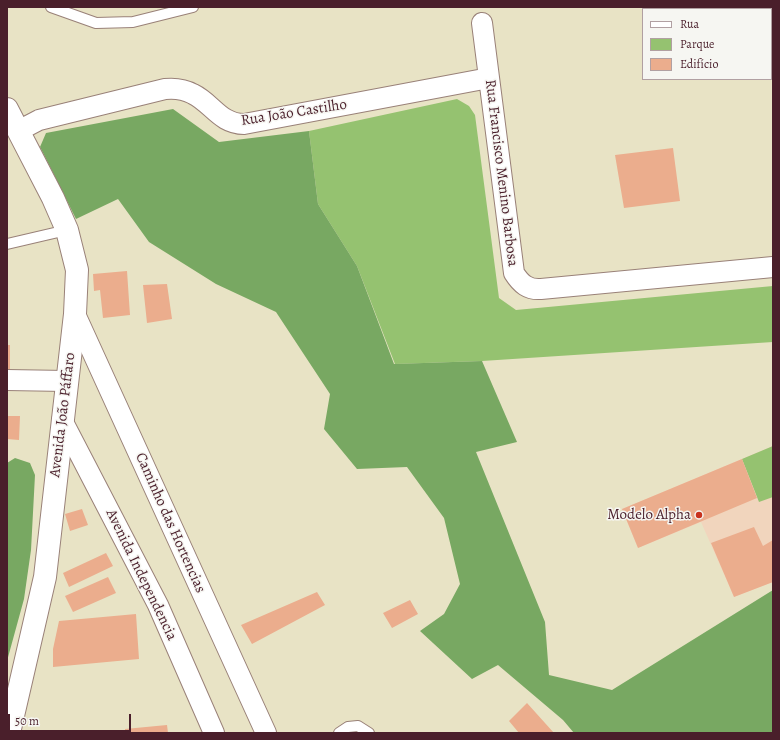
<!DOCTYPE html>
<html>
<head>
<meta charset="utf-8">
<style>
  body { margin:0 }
  #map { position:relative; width:780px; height:740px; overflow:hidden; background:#e8e3c5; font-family:Alegreya,serif }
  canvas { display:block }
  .frame { position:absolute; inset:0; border:8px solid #4a1f2b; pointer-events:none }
  .legend { position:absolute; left:642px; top:8px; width:130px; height:72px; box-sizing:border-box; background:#f6f6f2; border:1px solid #b1a0a2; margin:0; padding:5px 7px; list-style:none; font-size:12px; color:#4a1f2b }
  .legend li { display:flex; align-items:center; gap:8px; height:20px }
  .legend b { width:20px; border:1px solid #b1a0a2 }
  .scale { position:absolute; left:8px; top:714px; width:123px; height:18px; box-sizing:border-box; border:2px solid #4a1f2b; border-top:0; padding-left:5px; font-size:12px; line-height:14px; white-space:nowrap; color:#4a1f2b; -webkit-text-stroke:3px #f6f6f2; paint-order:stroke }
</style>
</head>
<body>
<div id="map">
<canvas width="780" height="740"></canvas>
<div class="frame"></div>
<ul class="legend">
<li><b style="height:5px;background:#fff"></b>Rua</li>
<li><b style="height:11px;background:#95c270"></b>Parque</li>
<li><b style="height:11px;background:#ebad8d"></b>Edifício</li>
</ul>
<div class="scale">50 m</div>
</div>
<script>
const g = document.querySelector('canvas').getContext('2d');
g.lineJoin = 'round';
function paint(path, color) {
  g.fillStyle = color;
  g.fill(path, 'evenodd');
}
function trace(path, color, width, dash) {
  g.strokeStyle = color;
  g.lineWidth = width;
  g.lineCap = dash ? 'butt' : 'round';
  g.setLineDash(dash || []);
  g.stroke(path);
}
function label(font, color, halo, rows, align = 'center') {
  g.font = font + ' Alegreya,serif';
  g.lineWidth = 3;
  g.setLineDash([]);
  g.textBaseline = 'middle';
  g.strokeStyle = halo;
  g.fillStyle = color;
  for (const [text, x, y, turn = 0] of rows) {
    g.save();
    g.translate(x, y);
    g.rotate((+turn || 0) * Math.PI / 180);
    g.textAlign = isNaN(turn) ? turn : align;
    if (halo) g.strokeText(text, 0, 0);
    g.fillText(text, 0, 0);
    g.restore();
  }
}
paint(new Path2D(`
  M773,446V582L734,597L701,522L638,548L622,509Z`), '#f1d5bd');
paint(new Path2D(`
  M457,99L469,106L475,115L499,298L516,310L773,286V342L482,361L395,364L357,266L318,204L309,131Z
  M773,446V497L759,502L742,459Z`), '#95c270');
paint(new Path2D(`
  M173,109L219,142L309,131L318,204L357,266L394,364L482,361L517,442L476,452L545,622L549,675L612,690L773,590V733H574L563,720L498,665L472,679L420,631L444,614L460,584L444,518L407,467L357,469L324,429L330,394L276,312L216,284L149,242L118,199L76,219L40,147L46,133Z
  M15,458L30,463L35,475L31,550L24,599L7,661V463Z`), '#78a862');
paint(new Path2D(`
  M673,148L680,201L624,208L615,155Z
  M127,271L130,315L103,318L100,290L94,291L93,274Z
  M167,284L172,319L147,323L143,285Z
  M7,345H10V370H7Z
  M7,416H20L19,440L7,439Z
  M742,459L757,498L638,548L622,509Z
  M82,509L88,525L70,531L65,514Z
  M754,527L763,546L773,540V582L734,597L711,543Z
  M106,553L113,566L69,587L63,573Z
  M108,577L116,593L73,612L65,596Z
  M317,592L325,605L252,644L241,625Z
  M410,600L418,614L392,628L383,613Z
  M136,614L139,659L53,667V649L59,621Z
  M527,703L554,733H519L509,721Z
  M167,725L168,733H125V729Z`), '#ebad8d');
const service = new Path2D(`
  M51,7L96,23L133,22L193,7
  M7,244L67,230
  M339,733L348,727L358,726L369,733`);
const minor = new Path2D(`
  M482,23L514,273C521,284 528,290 541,289L773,267
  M18,131L39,120L165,89C175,88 184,89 193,94C212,103 220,124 244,124L489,78
  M75,314L266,733
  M7,380L66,381
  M62,420L158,605L214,733`);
const primary = new Path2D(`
  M7,109L53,198L67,230L77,270L75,314L45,577L9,733`);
trace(service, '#998178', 12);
trace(minor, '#998178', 22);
trace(primary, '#998178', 24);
trace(service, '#fff', 10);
trace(minor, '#fff', 20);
trace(primary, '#fff', 22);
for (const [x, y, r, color] of [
  [699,515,4,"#c8321e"]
]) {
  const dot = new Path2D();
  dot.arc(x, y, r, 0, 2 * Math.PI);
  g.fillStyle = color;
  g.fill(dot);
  trace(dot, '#f6f6f2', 1.5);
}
label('15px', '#4a1f2b', '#f6f6f2', [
  ["Rua João Castilho",294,113,-9],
  ["Rua Francisco Menino Barbosa",501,173,83],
  ["Avenida João Páffaro",63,415,-83],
  ["Caminho das Hortencias",170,523,66],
  ["Avenida Independencia",141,575,64]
]);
label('15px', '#4a1f2b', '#f6f6f2', [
  ["Modelo Alpha",691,515]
], 'right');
</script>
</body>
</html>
